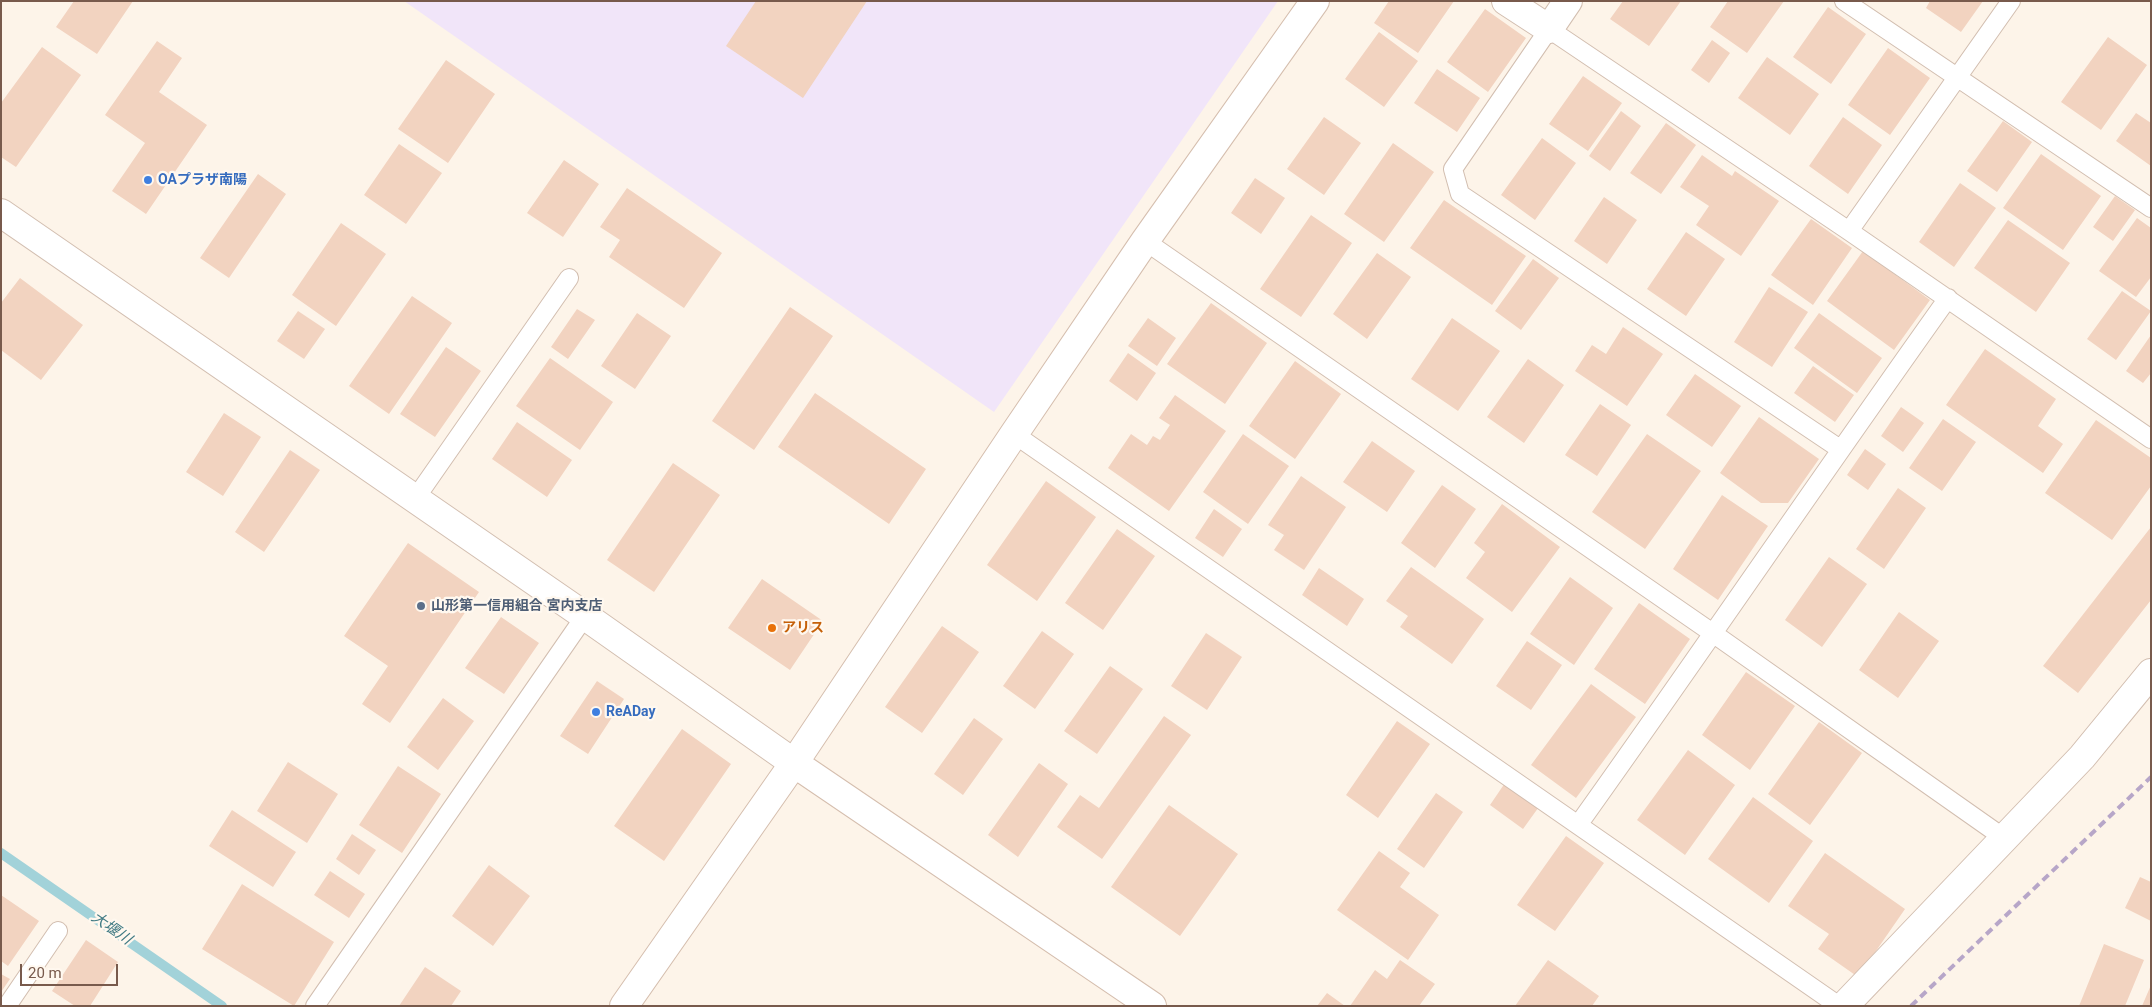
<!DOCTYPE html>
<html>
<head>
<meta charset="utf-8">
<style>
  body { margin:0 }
  #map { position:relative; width:2152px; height:1007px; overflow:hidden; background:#fdf4e9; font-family:Roboto,sans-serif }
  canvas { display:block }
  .frame { position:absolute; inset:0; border:2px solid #785a4c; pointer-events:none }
  .scale { position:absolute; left:20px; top:964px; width:98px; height:22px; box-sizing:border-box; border:2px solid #785a4c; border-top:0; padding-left:6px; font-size:15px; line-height:18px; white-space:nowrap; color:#785a4c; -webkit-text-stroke:4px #fff8ef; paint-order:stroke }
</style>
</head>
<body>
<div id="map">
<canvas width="2152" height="1007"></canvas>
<div class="frame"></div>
<div class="scale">20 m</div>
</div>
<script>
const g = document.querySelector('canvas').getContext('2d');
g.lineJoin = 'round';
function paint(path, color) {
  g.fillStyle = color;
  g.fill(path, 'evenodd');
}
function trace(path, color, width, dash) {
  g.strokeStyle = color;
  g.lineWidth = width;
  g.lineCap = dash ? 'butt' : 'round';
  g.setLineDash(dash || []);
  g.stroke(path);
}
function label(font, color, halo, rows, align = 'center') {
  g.font = font + ' Roboto,"Noto Sans JP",sans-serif';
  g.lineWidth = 4.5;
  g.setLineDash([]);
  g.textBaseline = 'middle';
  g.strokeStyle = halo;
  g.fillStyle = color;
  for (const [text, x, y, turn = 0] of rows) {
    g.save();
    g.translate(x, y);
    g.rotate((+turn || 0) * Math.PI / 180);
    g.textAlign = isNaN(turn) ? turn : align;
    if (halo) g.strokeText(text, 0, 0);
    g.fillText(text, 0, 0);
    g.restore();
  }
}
paint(new Path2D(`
  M404,1H1278L994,412Z`), '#f1e5f9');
trace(new Path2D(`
  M1,853L222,1006`), '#a2d2d9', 10);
paint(new Path2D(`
  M74,1H133L97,54L56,27Z
  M756,1H867L803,98L726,46Z
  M1389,1H1454L1418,53L1374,23Z
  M1623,1H1681L1649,46L1610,19Z
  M1728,1H1784L1747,53L1710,27Z
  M1930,1H1983L1961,32L1926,8Z
  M1828,7L1866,34L1831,84L1793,57Z
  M1485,9L1526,38L1488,92L1447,62Z
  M1379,32L1418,61L1384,107L1345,79Z
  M2108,37L2147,65L2101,130L2061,102Z
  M1712,40L1730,53L1709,83L1691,70Z
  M157,41L182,58L159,92L207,125L146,214L112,191L145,143L105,115Z
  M42,47L81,75L16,167L1,157V103Z
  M1888,48L1930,78L1890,135L1848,105Z
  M1767,57L1819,94L1790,135L1738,98Z
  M446,60L495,94L448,163L398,129Z
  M1437,69L1480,98L1457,132L1414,103Z
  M1583,76L1622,103L1588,151L1549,124Z
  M1621,111L1641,126L1610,171L1589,156Z
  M2136,113L2151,123V166L2116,141Z
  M1324,117L1361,143L1324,195L1287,169Z
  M1843,117L1882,145L1848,194L1809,166Z
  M2003,121L2032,142L1997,192L1967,171Z
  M1666,123L1696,145L1661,194L1630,173Z
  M1542,138L1576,163L1535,220L1501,195Z
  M1393,143L1434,172L1384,242L1344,214Z
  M399,144L442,173L406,224L364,195Z
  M2041,154L2101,196L2063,250L2003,208Z
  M1702,155L1732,176L1735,171L1779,201L1741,256L1696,225L1709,206L1680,187Z
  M564,160L599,184L563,237L527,213Z
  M258,174L286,194L229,278L200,258Z
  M1255,178L1285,198L1261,234L1231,213Z
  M1960,183L1996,208L1954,267L1919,242Z
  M627,188L722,253L684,308L609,257L620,240L600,227Z
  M2115,196L2135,210L2113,241L2093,227Z
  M1604,197L1637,220L1607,264L1574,241Z
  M1444,200L1526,256L1492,305L1410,248Z
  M1311,215L1352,243L1301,317L1260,289Z
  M2137,218L2151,228V277L2136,297L2099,271Z
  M1811,219L1852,248L1813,305L1771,275Z
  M2008,220L2070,263L2036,312L1974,268Z
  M341,223L386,254L336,326L292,295Z
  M1686,232L1725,259L1686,316L1647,289Z
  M1863,251L1930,300L1894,350L1827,301Z
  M1377,253L1411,277L1367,339L1333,314Z
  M1533,259L1559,278L1521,330L1495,311Z
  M20,278L83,325L41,380L1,350V303Z
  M1769,287L1808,312L1772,367L1734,342Z
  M2122,291L2151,311L2116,360L2087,339Z
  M412,296L452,323L389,414L349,386Z
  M1211,303L1267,343L1225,404L1167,364Z
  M790,307L833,336L754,450L712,421Z
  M577,309L595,320L568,359L551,347Z
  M298,311L325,329L304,359L277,341Z
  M637,313L671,336L635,389L601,366Z
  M1819,313L1882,358L1857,393L1794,348Z
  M1148,318L1176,338L1157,366L1128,346Z
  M1452,318L1500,351L1458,411L1411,379Z
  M1623,327L1663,354L1627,406L1575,371L1592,345L1606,354Z
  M2151,335V373L2143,383L2126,371Z
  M446,347L481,371L435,437L400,414Z
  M1985,349L2056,399L2038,426L2063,444L2043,473L1946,405Z
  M1128,353L1156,373L1137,401L1109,381Z
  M550,358L613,402L580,450L516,406Z
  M1528,359L1564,385L1524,443L1487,417Z
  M1295,361L1341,394L1295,459L1249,426Z
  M1813,366L1854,395L1835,422L1794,393Z
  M1695,374L1741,406L1712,447L1666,415Z
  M815,393L926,469L889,524L778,447Z
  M1175,395L1226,431L1169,511L1108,468L1131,434L1147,445L1153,436L1160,440L1170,425L1159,418Z
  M1600,404L1631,425L1597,476L1565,455Z
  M1901,407L1924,423L1903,452L1881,436Z
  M224,413L261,437L223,496L186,472Z
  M1759,417L1819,459L1788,503H1761L1720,473Z
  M1943,419L1976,442L1942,491L1909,468Z
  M2096,420L2151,458V486L2112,540L2045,493Z
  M517,422L572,460L547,497L492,459Z
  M1243,434L1289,466L1248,524L1203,492Z
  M1647,434L1701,471L1645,549L1592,512Z
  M1372,441L1415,471L1387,512L1343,482Z
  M1865,449L1886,464L1868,490L1847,475Z
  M290,450L320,470L264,552L235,532Z
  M673,463L720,495L654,592L607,560Z
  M1301,476L1346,507L1304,570L1274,550L1284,535L1268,525Z
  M1046,481L1096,517L1037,601L987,565Z
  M1442,485L1476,509L1435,568L1401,543Z
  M1898,488L1926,508L1884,569L1856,549Z
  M1722,495L1768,526L1718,600L1673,569Z
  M1502,504L1560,547L1512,612L1466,578L1485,552L1474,543Z
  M1214,509L1242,529L1223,557L1195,538Z
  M2151,527V600L2078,693L2043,666Z
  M1117,529L1155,556L1103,630L1065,603Z
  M408,543L479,592L390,723L362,704L388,666L344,636Z
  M1829,557L1867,584L1822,647L1785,620Z
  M1411,567L1484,619L1452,664L1400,627L1408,616L1386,601Z
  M1319,568L1364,599L1347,626L1302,595Z
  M1570,577L1613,608L1574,665L1530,634Z
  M762,579L823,621L790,670L728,628Z
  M1639,603L1690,639L1645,704L1594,669Z
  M1899,612L1939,641L1898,698L1859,670Z
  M501,617L539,643L504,694L465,668Z
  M942,626L979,652L922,733L885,707Z
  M1042,631L1074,654L1035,709L1003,686Z
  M1206,633L1242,657L1207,710L1171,686Z
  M1527,641L1562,665L1531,710L1496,686Z
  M1110,666L1143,689L1097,754L1064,731Z
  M1746,672L1795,706L1750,770L1702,735Z
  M597,681L624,699L588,754L560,736Z
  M1591,684L1636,717L1576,798L1531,765Z
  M443,698L474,721L438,770L407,747Z
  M1164,716L1191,735L1102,859L1057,827L1080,795L1099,808Z
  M974,718L1003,739L963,795L934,774Z
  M1397,721L1430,744L1378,818L1346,795Z
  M1819,722L1862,753L1810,825L1768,794Z
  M682,729L731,764L664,861L614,826Z
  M1688,750L1735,785L1685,855L1637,820Z
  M288,762L338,794L307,843L257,811Z
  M1039,763L1068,784L1018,857L988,835Z
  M398,766L441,794L402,853L359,825Z
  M1507,780L1541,804L1523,829L1490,805Z
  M1436,793L1463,812L1424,868L1397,849Z
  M1753,797L1813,841L1769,903L1708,859Z
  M1169,805L1238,854L1180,936L1111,887Z
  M232,810L296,852L273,887L209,846Z
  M352,834L376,850L359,875L336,859Z
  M1566,836L1604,863L1555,931L1517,905Z
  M1379,851L1410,873L1400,887L1439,915L1408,960L1337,910Z
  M1825,853L1905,909L1858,977L1818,949L1829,934L1788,906Z
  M489,865L530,896L493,946L452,916Z
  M330,871L365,894L349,918L314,895Z
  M2140,877L2151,882V921L2125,908Z
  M242,884L334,942L294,1006L202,949Z
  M1,895L39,921L8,966L1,961Z
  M86,940L118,962L90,1006H75L52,991Z
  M2104,944L2144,960L2125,1006H2079Z
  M1400,960L1435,984L1419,1006H1350L1375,970L1387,979Z
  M1548,960L1599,996L1592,1006H1515Z
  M425,967L461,991L451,1006H399Z
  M1,974L10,979L1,992Z
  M2151,985V1006H2142Z
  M1327,993L1345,1006H1317Z`), '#f2d3c0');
const lane = new Path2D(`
  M1844,1L2151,208
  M1849,231L2011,1
  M1145,241L1714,634L2004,838
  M1014,434L1839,1006
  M1840,449L1460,194L1453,169L1549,29L1849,231L2151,439
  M415,499L569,278
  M1578,825C1703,650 1823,473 1948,298
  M7,1006L58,931
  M315,1006L585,616`);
const street = new Path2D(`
  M1506,1L1549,29L1568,1
  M1,213L585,616L794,763
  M1844,1006L2082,757L2151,673`);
const secondary = new Path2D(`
  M794,763L1152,1006
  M624,1006L794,763L1014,434L1145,241L1315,1`);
trace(lane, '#d2beb0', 20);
trace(street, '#d2beb0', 30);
trace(secondary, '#d5beae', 30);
trace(lane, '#fff', 18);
trace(street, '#fff', 28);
trace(secondary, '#fff', 28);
trace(new Path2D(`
  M1911,1006L2151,777`), '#b7a6c8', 4, [8, 5]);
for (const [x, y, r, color] of [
  [148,180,5,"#3f7fe0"],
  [421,606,5,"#5c6f8a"],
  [772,628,5,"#e8710a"],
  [596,712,5,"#3f7fe0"]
]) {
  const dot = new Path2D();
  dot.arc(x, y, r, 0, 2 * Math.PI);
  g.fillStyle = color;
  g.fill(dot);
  trace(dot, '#fff8ef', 2);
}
label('bold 14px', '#366cbe', '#fff8ef', [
  ["OAプラザ南陽",158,180],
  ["ReADay",606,712]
], 'left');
label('bold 14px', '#4e5e75', '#fff8ef', [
  ["山形第一信用組合 宮内支店",431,606]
], 'left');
label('bold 14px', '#c56008', '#fff8ef', [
  ["アリス",782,628]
], 'left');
label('italic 15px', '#427b84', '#fff8ef', [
  ["大堰川",111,929,35]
]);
</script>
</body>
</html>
